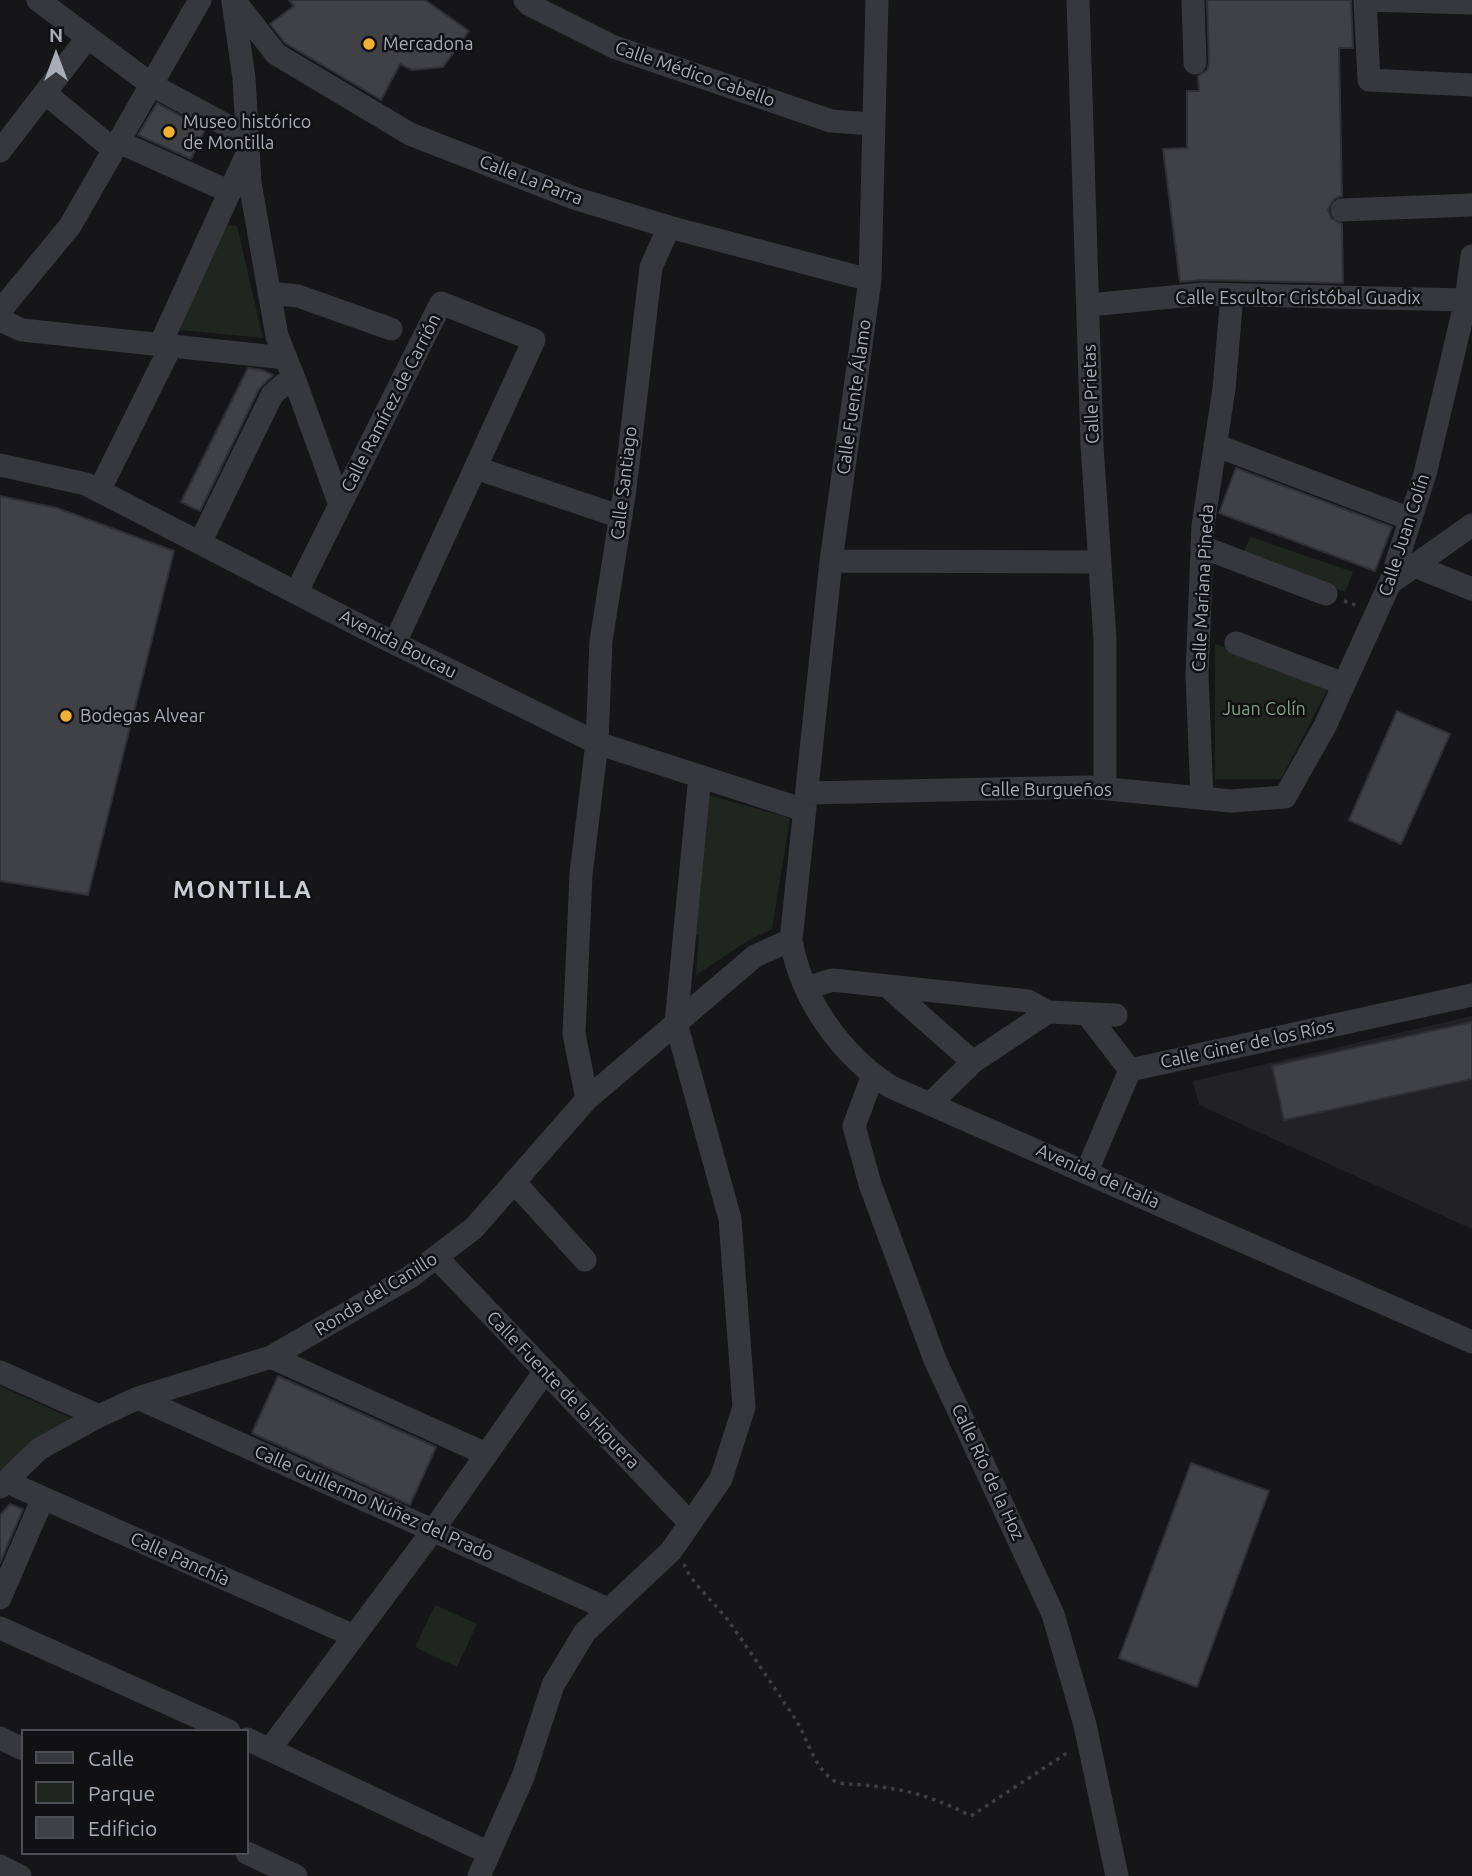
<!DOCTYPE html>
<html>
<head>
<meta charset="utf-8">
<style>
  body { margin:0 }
  #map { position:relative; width:1472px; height:1876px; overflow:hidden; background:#161618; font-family:Ubuntu,sans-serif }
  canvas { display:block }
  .legend { position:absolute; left:21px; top:1729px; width:228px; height:126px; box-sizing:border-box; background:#111113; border:2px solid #4d4f55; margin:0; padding:9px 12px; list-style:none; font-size:21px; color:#a8adb8 }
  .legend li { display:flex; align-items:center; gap:14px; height:35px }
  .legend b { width:35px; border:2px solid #4d4f55 }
  .north { position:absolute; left:21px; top:21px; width:70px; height:70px; -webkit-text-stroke:5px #111113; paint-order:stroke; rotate:0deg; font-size:19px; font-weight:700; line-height:28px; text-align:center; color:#a8adb8 }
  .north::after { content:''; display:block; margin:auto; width:24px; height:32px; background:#a8adb8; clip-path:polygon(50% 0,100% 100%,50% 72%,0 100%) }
</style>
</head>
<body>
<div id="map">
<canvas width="1472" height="1876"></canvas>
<ul class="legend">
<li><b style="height:9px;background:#37383d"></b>Calle</li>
<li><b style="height:19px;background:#1e261f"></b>Parque</li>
<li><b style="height:19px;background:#404145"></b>Edificio</li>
</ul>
<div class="north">N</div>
</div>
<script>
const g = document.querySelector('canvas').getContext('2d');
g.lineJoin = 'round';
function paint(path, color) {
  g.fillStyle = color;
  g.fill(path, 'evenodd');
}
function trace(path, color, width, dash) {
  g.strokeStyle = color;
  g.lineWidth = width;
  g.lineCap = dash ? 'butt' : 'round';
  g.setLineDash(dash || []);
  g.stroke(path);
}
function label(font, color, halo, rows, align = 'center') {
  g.font = font + ' Ubuntu,sans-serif';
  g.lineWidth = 5;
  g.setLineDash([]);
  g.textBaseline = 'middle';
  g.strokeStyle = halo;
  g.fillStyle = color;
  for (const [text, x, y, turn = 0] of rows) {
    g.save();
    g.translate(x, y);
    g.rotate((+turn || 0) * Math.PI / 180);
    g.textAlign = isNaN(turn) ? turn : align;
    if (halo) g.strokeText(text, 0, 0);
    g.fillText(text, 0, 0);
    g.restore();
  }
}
paint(new Path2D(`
  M1472,1016V1229L1199,1105L1193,1081Z`), '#222225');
paint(new Path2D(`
  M224,225L237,226L263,338L180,330Z
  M1251,537L1353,572L1345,592L1243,553Z
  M1215,644L1333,679L1281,779H1215Z
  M708,795L790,818L772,929L749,940L696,975L699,934L696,936L699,832Z
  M0,1386L73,1419L31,1440L0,1471Z
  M435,1605L477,1624L457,1667L415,1647Z`), '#1e261f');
const building = new Path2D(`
  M289,0H425L469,31L443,67L412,70L400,64L381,100L285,43L270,24L294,6Z
  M1207,0H1351L1353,48H1339L1342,196L1334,199L1328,210L1331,218L1342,224L1343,283L1203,280L1180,282L1163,149L1187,148V91H1199L1198,76L1207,70L1209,63Z
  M157,103L205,129L191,159L138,135Z
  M248,368L262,370L273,375L259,389L200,511L181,502Z
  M1236,468L1392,527L1375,571L1219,513Z
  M0,496L57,508L174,551L88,895L0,881Z
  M1397,711L1450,734L1401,844L1349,820Z
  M1472,1022V1079L1284,1120L1272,1066Z
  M278,1376L436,1447L410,1505L252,1433Z
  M1191,1463L1269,1491L1197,1687L1119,1658Z
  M10,1504L23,1509L0,1563V1515Z`);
paint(building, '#404145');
trace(building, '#303034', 2);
trace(new Path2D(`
  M1344,601L1360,607
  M684,1564C689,1581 718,1606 730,1623C752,1654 773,1686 794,1717C811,1743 810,1764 837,1783C893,1787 920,1790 971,1816L1070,1751`), '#3d3f44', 3.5, [3.5, 5]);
trace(new Path2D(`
  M38,0L152,85L248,137
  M234,0L276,54L410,134L574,198L669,227L870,280
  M525,0L530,5L614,47L831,121L872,124
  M877,0L870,280L831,561L791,940C801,999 841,1055 891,1087L1472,1342
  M1078,0L1092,445L1105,640V788
  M1193,0L1195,63
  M233,2L244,78L250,183L277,336L295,381L340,505
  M1472,3L1365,0L1369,80L1472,85
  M45,93L114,150
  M119,142L230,192
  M0,151L88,37
  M1342,210L1472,205
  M269,293L298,296L391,329
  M1089,305L1203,294L1466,300
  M0,311L70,226L200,0
  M0,320L22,330L285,358
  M160,345L247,154
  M1215,445L1410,519
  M0,465L86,484L368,630L597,743L804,810
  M476,468L621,517
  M99,491L171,346
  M200,543L272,395L283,385L295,381
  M1202,547L1326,594
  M831,561L1100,562
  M1415,566L1472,589
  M1390,583L1472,525
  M296,593L441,303L534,340L395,643
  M1236,643L1344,684
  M807,793L1088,787L1231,801L1285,797L1325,726L1390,583L1425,474L1466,300L1472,256
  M1202,798L1197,675L1203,525L1224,389L1232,295
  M887,986L973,1062
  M807,988L832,980L1028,1001L1048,1012L973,1062L930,1104
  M1048,1012L1116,1015
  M1087,1014L1130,1070
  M873,1075L854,1126L870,1184L935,1360L1053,1614L1085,1725L1117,1876
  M587,1099L574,1034L581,874L597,743L601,641L625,489L651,267L669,227
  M1087,1171L1130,1070L1472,995
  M514,1182L585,1260
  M436,1257L690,1523
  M271,1357L486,1454
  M0,1372L99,1416
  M138,1398L608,1609
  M5,1481L354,1636
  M0,1487L39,1449L99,1416L138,1398L271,1357L410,1277L474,1228L587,1099L755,956L791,940
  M0,1598L43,1498
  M0,1628L229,1731
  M0,1738L23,1749
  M247,1739L489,1853
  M270,1749L434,1529L545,1371
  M247,1853L296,1876
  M0,1866L20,1876
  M479,1876L523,1777L553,1685L585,1632L671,1551L721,1479L744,1407L730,1219L676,1023L700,776`), '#37383d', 23);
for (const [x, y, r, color] of [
  [369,44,7,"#f2b134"],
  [169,132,7,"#f2b134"],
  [66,716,7,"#f2b134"]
]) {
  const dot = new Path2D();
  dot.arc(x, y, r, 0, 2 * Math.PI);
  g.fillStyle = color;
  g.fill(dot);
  trace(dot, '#111113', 2.5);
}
label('18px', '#a8adb8', '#111113', [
  ["Mercadona",383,44],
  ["Museo histórico",183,122],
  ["de Montilla",183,143],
  ["Bodegas Alvear",80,716]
], 'left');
label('18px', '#a8adb8', '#111113', [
  ["Calle Médico Cabello",695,74,19],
  ["Calle La Parra",531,180,21],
  ["Calle Escultor Cristóbal Guadix",1298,298],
  ["Calle Prietas",1091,394,-92],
  ["Calle Fuente Álamo",854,397,-82],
  ["Calle Ramírez de Carrión",391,403,-63],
  ["Calle Santiago",624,483,-83],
  ["Calle Juan Colín",1404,535,-72],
  ["Calle Mariana Pineda",1203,588,-87],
  ["Avenida Boucau",398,644,27],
  ["Calle Burgueños",1046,790],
  ["Calle Giner de los Ríos",1247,1044,-12],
  ["Avenida de Italia",1098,1176,24],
  ["Ronda del Canillo",376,1294,-32],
  ["Calle Fuente de la Higuera",563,1390,46],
  ["Calle Río de la Hoz",988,1472,65],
  ["Calle Guillermo Núñez del Prado",374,1503,24],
  ["Calle Panchía",180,1559,24]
]);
label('18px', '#7fa381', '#111113', [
  ["Juan Colín",1264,709]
]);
g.letterSpacing = '2px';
label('bold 24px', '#c9ccd4', '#111113', [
  ["MONTILLA",243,890]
]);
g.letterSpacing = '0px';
</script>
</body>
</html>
